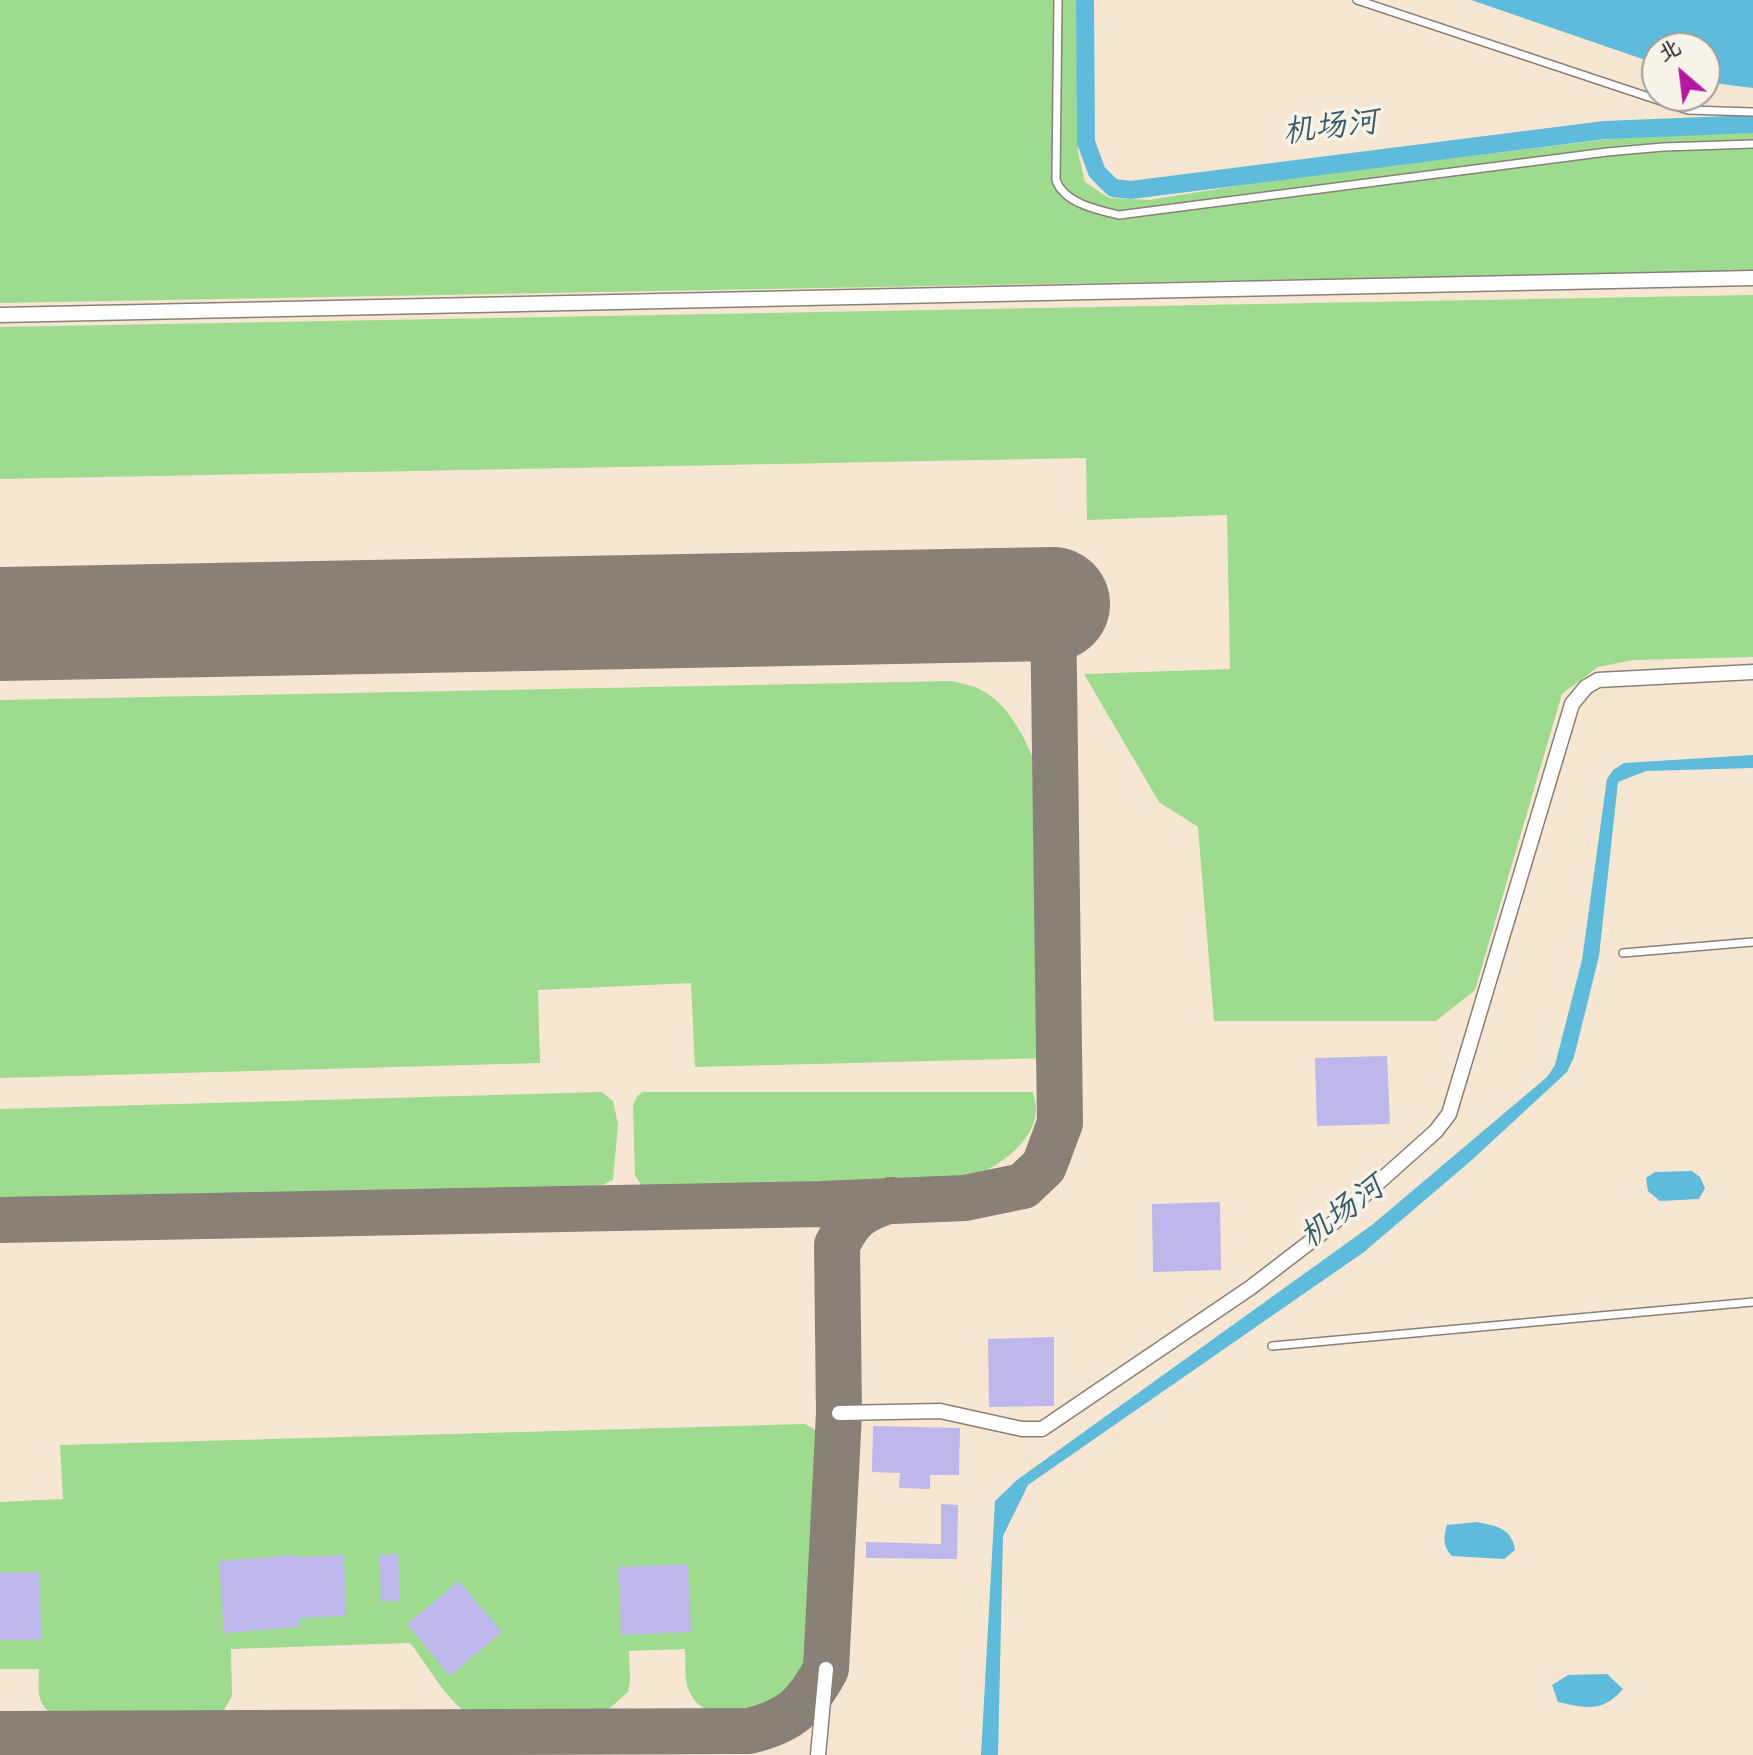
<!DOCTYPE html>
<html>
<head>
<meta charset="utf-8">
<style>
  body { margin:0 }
  #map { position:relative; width:1753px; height:1755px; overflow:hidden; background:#f6e6d2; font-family:Dekko,"LXGW WenKai TC",sans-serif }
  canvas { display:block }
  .north { position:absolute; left:1641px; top:32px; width:80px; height:80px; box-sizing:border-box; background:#f7f3e8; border:2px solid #9f9d96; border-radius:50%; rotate:332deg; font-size:22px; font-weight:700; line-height:32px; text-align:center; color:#1c1c1c }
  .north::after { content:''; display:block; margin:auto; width:28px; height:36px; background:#b5179e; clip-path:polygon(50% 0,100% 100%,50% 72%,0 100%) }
</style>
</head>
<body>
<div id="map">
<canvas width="1753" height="1755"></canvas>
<div class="north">北</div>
</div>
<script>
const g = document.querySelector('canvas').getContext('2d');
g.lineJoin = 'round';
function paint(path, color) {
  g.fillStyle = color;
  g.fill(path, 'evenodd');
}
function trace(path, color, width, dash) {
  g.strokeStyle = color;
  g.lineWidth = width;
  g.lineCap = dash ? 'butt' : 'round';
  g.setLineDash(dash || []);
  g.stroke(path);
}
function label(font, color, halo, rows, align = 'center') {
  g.font = font + ' Dekko,"LXGW WenKai TC",sans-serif';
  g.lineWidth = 7;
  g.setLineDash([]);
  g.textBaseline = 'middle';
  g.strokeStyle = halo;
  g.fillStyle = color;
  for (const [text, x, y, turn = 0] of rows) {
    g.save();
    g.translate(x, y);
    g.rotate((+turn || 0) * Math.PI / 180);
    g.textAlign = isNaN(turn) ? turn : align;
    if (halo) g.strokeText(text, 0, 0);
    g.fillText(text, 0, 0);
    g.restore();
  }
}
paint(new Path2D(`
  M0,0H1076L1078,152L1085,182L1109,198L1149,200L1267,181L1618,138L1753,132V271L0,303Z
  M1753,295V657L1633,660L1598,667L1562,694L1475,990L1436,1021H1214L1198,827L1159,802L1084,674L1230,669L1227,515L1087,520L1086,458L0,479V327Z
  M952,681C962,684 974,685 983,691C1006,704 1022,731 1032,756L1048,1058L695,1067L691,983L538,990L540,1063L0,1078V700Z
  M602,1092L613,1101L618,1124L613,1180L600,1186L0,1198V1109Z
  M643,1092H1033C1034,1098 1037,1106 1036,1112C1033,1143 1000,1165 974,1176L651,1188L641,1185L635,1175L633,1106L637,1096Z
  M805,1424L814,1429L820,1442L813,1647C808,1661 805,1676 796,1687C777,1710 712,1728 693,1698C683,1683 686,1666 685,1649L629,1651L630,1681L628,1692L610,1708L599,1712L468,1714C444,1697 429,1667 410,1643L231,1649L232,1696L224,1710L213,1717L203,1722L64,1723C37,1706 38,1700 39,1669H0V1502L63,1499L60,1445Z`), '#9edb8f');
paint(new Path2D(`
  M1471,0H1753V88L1705,82V48H1657V64Z
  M1753,755V768L1646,771L1618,782L1599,956L1574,1057L1567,1072L1473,1159L1364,1252L1028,1485L1003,1536L998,1755H981L995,1501L1017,1480L1372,1225L1547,1077L1555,1065L1582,960L1607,779L1613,770L1624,763Z
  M1692,1171L1700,1177L1705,1188L1699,1199L1660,1201L1648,1191L1646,1178L1655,1172Z
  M1477,1522C1496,1526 1512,1528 1515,1550L1504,1559L1452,1556C1443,1547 1443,1537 1447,1525Z
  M1607,1674L1623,1689C1603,1713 1585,1708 1558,1702L1552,1685L1568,1675Z`), '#5ebbdc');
trace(new Path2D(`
  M1085,0L1086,142L1097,172L1113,188L1131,190L1605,130L1753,124`), '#5ebbdc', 18);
trace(new Path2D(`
  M0,1220L821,1204L965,1198L1023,1186L1044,1166L1060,1123L1053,604
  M0,1734L749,1731C791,1721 806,1706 826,1669L839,1413L837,1245C851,1216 861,1210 891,1200`), '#898177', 46);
trace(new Path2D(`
  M0,624L1053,604`), '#898177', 114);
paint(new Path2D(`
  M1387,1056L1390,1124L1317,1126L1315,1058Z
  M1220,1202L1221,1270L1153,1272L1152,1204Z
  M1054,1337V1406L989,1407L988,1339Z
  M873,1426L960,1428L959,1475H930V1489L899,1488L900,1473L872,1472Z
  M941,1504L958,1505L957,1559L866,1558V1542L941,1544Z
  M398,1554L400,1601H381L379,1555Z
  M295,1555V1557L344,1555L346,1616L299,1618L300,1627L224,1633L219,1561Z
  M688,1564L691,1632L621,1635L618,1567Z
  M40,1572L41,1640H0V1573Z
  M459,1581L502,1632L450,1676L407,1624Z`), '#beb7eb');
const lane = new Path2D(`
  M1058,0L1056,180C1064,203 1097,210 1119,215L1607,152L1663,147L1753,144
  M1357,0L1688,110L1753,112
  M1623,953L1753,942
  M1272,1346L1753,1302`);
const street = new Path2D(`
  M0,315L1753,278
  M839,1413L940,1411L1022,1429H1042L1250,1288L1323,1232L1436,1131L1449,1114L1572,704L1586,687L1598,680L1753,672
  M818,1755L826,1669`);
trace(lane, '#898177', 10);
trace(street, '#898177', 17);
trace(lane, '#fff', 7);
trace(street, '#fff', 14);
label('italic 32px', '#365c69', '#f7f3e8', [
  ["机场河",1331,132,-7],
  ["机场河",1345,1216,-37]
]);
</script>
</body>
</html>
